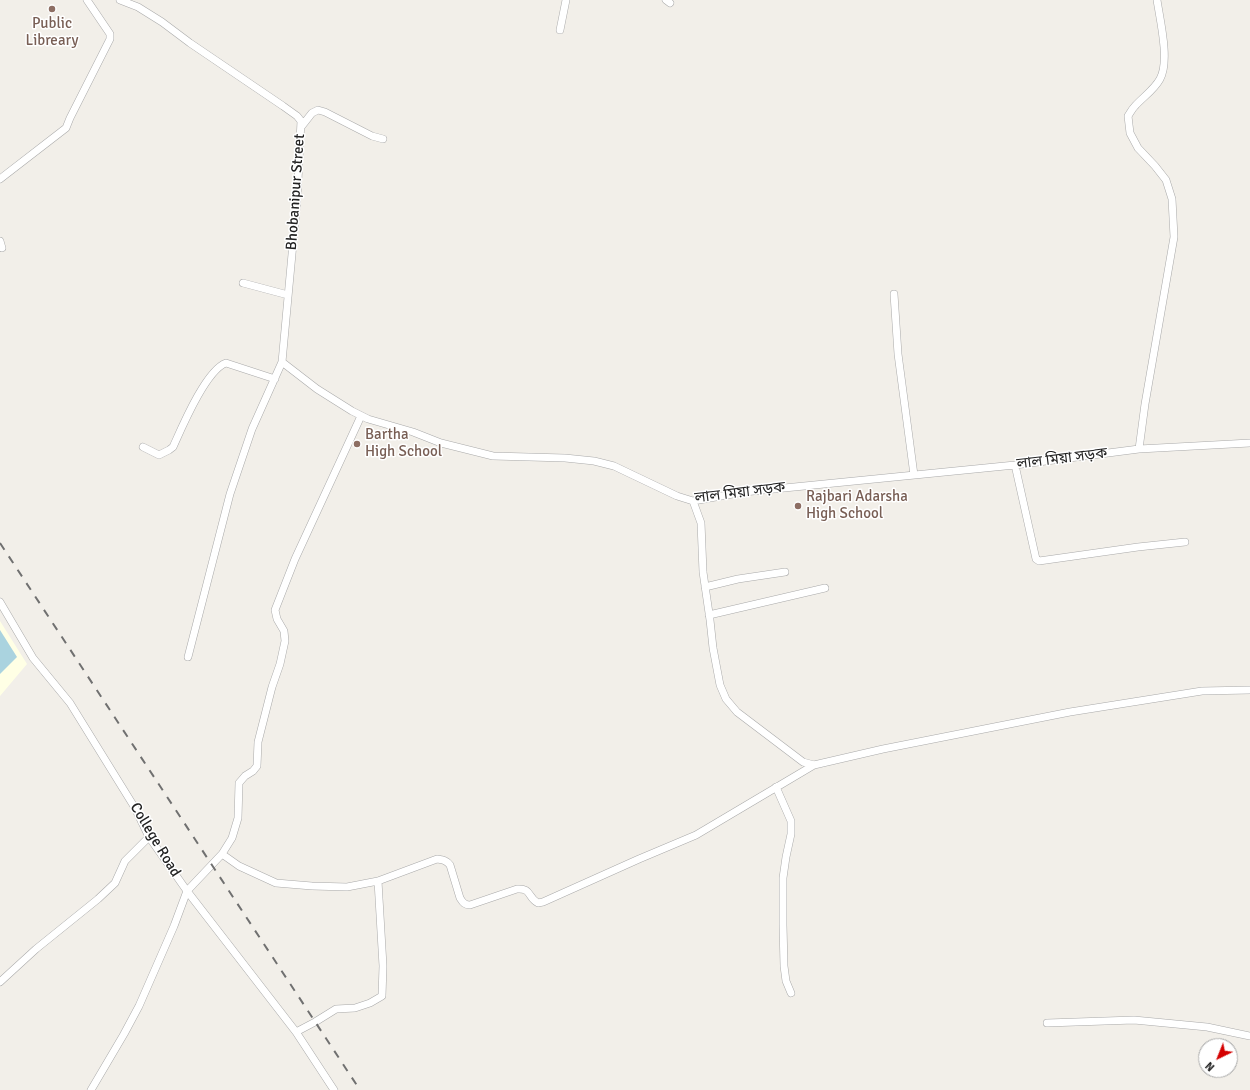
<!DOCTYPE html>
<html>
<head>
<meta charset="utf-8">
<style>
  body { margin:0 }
  #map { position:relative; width:1250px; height:1090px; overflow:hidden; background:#f2efe9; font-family:Signika,sans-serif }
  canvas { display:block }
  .north { position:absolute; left:1198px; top:1038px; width:40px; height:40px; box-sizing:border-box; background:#fff; border:1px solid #a7a7a7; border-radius:50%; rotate:223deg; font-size:11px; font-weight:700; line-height:16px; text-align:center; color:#222 }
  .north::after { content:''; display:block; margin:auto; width:14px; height:18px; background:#d40000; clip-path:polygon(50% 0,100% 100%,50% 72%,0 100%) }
</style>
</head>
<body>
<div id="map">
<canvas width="1250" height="1090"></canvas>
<div class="north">N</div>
</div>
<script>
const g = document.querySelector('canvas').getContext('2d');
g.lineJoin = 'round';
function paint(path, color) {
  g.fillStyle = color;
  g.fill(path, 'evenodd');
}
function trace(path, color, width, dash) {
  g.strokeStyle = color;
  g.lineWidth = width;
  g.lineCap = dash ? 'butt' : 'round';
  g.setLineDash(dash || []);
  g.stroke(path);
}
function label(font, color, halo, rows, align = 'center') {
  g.font = font + ' Signika,"Noto Sans Bengali",sans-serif';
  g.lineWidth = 3;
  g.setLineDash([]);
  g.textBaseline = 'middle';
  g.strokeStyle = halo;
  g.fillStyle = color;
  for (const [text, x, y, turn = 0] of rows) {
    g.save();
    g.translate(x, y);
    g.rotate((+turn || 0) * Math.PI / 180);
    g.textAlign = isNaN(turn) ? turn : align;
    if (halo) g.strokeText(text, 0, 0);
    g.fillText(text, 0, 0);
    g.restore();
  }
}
paint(new Path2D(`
  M0,621L27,664L0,696Z`), '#ffffe5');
paint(new Path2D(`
  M0,630L17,657L0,674Z`), '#aad3df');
const minor = new Path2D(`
  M120,0L138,7L162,22L190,43L283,106L297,116L301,121L297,200L282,362L252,429L230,494L188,657
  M666,0L670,3
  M560,30L566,0
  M301,127L312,113L318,110L325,112L372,136L383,139
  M0,179L66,128L70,118L110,39V34L87,0
  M0,241L2,248
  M243,283L288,295
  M894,294L898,354L914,475
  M282,362L317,389L352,411L368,419L413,432L441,443L493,456L565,458L594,461L614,466L677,496L693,501L744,492L1015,465L1139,449L1250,443
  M143,447L159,455L169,450L173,447C182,427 206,370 226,363L275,379
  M1139,449L1145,404L1174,237L1172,199L1166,180L1155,166L1138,148L1130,133L1128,116C1130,113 1132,109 1135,106C1143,97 1154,90 1160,79C1170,61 1160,20 1157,0
  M1015,465L1036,559L1039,561L1138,547L1185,542
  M693,501L701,523L703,572L710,620L713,648L720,685L726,699L737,712L803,762L814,765L883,749L1070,712L1202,691L1250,690
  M705,587L738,579L785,572
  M0,602L33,658L70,703L135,808L149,837L187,891L296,1032L334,1090
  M709,615L825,588
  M776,787L791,821V834L786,857L783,878V925L784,966L786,981L791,993
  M222,854L239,866L276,883L312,886L347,887L378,881L437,859C443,860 446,860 450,865L460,898C463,903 465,905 470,905L517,889C532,888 527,897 538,903L543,902L639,859L696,835L814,765
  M0,982L36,949L98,899L115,883L125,861L149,837
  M1047,1023L1134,1020L1207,1027L1250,1036
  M296,1032L315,1022L336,1009L355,1008L370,1003L382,996L383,966L378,881
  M91,1090L124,1034L139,1006L174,926L187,891L222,854L232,838L238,818L239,783L245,776L253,771L257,766L258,742L272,687L280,664L285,641L284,631L277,619L275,610L295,559L361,416`);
trace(minor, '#a9a9a9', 8);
trace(minor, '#fff', 7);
trace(new Path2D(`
  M0,543L360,1090`), '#707070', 2, [8, 8]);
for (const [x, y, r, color] of [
  [52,9,4,"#8d6e63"],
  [357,444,4,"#8d6e63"],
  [798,506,4,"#8d6e63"]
]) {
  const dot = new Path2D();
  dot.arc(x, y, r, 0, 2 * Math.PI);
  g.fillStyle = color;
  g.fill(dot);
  trace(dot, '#fff', 1.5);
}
label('15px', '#785e54', '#fff', [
  ["Public",52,24,"center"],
  ["Libreary",52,41,"center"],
  ["Bartha",365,435],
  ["High School",365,452],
  ["Rajbari Adarsha",806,497],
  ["High School",806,514]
], 'left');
label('15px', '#222', '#fff', [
  ["Bhobanipur Street",296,192,-86],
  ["লাল মিয়া সড়ক",1062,459,-7],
  ["লাল মিয়া সড়ক",740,493,-7],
  ["College Road",155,840,59]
]);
</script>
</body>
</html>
